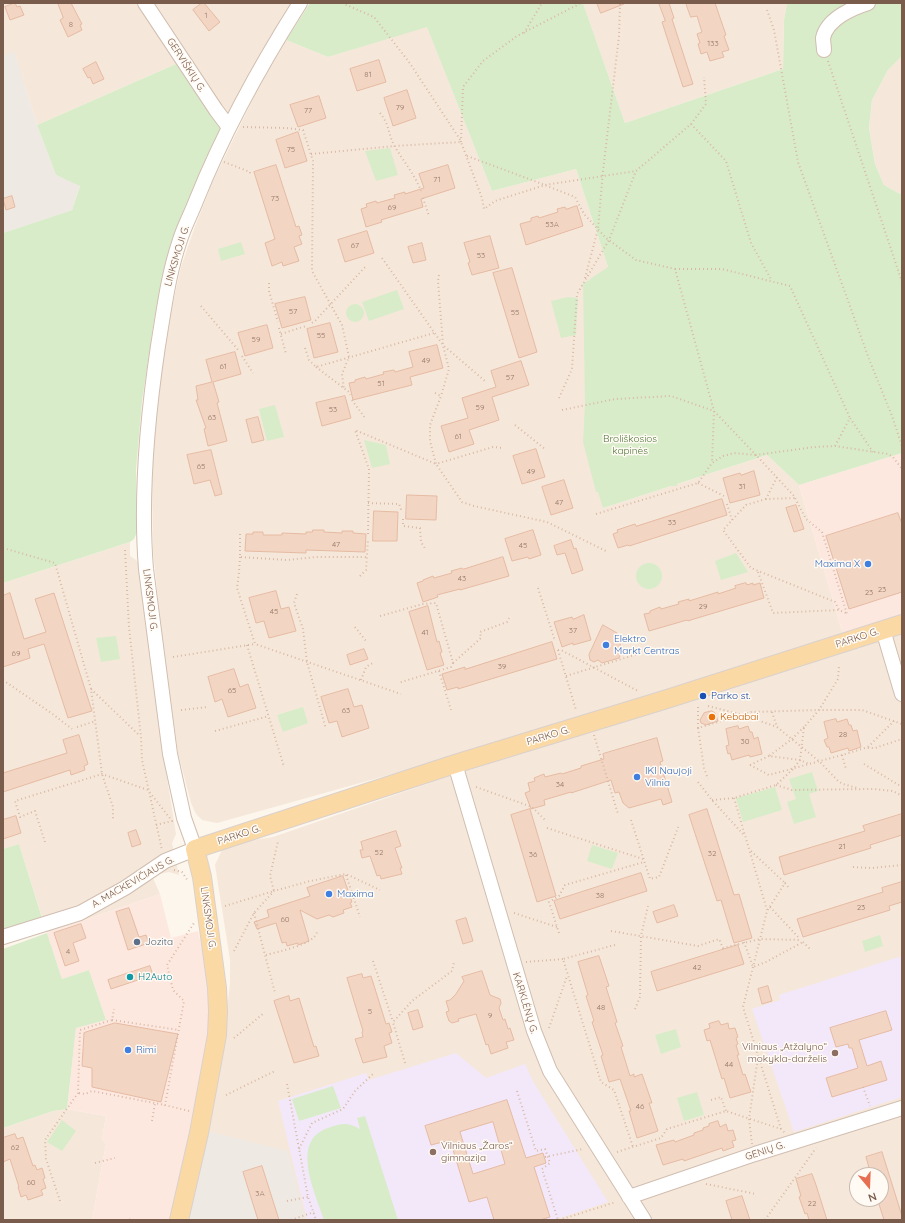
<!DOCTYPE html>
<html>
<head>
<meta charset="utf-8">
<style>
  body { margin:0 }
  #map { position:relative; width:905px; height:1223px; overflow:hidden; background:#fdf6ec; font-family:Quicksand,sans-serif }
  canvas { display:block }
  .frame { position:absolute; inset:0; border:4px solid #7a5c4d; pointer-events:none }
  .north { position:absolute; left:849px; top:1167px; width:40px; height:40px; box-sizing:border-box; background:#fffaf3; border:1px solid #cabbb1; border-radius:50%; rotate:161deg; font-size:11px; font-weight:700; line-height:16px; text-align:center; color:#7a5c4d }
  .north::after { content:''; display:block; margin:auto; width:14px; height:18px; background:#e76f51; clip-path:polygon(50% 0,100% 100%,50% 72%,0 100%) }
</style>
</head>
<body>
<div id="map">
<canvas width="905" height="1223"></canvas>
<div class="frame"></div>
<div class="north">N</div>
</div>
<script>
const g = document.querySelector('canvas').getContext('2d');
g.lineJoin = 'round';
function paint(path, color) {
  g.fillStyle = color;
  g.fill(path, 'evenodd');
}
function trace(path, color, width, dash) {
  g.strokeStyle = color;
  g.lineWidth = width;
  g.lineCap = dash ? 'butt' : 'round';
  g.setLineDash(dash || []);
  g.stroke(path);
}
function label(font, color, halo, rows, align = 'center') {
  g.font = font + ' Quicksand,sans-serif';
  g.lineWidth = 3;
  g.setLineDash([]);
  g.textBaseline = 'middle';
  g.strokeStyle = halo;
  g.fillStyle = color;
  for (const [text, x, y, turn = 0] of rows) {
    g.save();
    g.translate(x, y);
    g.rotate((+turn || 0) * Math.PI / 180);
    g.textAlign = isNaN(turn) ? turn : align;
    if (halo) g.strokeText(text, 0, 0);
    g.fillText(text, 0, 0);
    g.restore();
  }
}
paint(new Path2D(`
  M3,3H293L222,131L176,64L37,125L14,52L3,57Z
  M583,3H787L784,20L783,69L625,123Z
  M427,26L492,191L576,169L608,267L603,508L767,455L799,485L843,634L414,768L217,823L202,820L196,814L191,803L178,753L164,656L153,551L152,481L154,428L166,333L181,267L194,229L211,185L269,66L286,40L328,57Z
  M902,56V194H900L884,185L875,164L869,128L872,100L888,70Z
  M130,542V556L136,560L140,566L160,734L176,834L172,843L179,875L169,872L159,874L153,878L160,894L47,933L19,844L3,849V583Z
  M902,634V1220H306L303,1213L207,1131L226,1018L230,984V960L215,865L222,850L233,843L273,837L444,778ZM857,1175H881V1199H857Z
  M67,1109L106,1116L102,1139L106,1144L92,1220H3V1128L53,1111Z`), '#f5e8da');
paint(new Path2D(`
  M902,453V616L843,634L799,485Z
  M160,894L171,938L198,931L210,983L212,1037L172,1220H92L106,1144L102,1139L106,1116L67,1109L76,1028L106,1020L89,970L62,979L47,933Z`), '#fde8e0');
paint(new Path2D(`
  M14,51L37,125L56,175L80,185L72,210L3,233V57Z
  M207,1131L288,1151L306,1220H186Z`), '#efe9e4');
paint(new Path2D(`
  M902,956V1097L794,1132L752,1009L780,1000L779,995Z
  M456,1053L486,1078L525,1064L534,1083L608,1202L554,1220H307L278,1101L366,1073L369,1080Z`), '#f3e8fa');
paint(new Path2D(`
  M310,3H583L625,123L783,69L784,20L787,3H902V56L888,70L872,100L869,128L875,164L884,185L900,194H902V453L799,485L767,455L677,484V486H671L603,508L598,492H596L583,442L585,404L583,283L590,280V279L608,267L576,169L492,191L427,27L328,57L286,40Z
  M176,64L222,131L176,231L166,263L154,321L142,401L136,470L137,532L134,539L130,542L3,583V233L72,210L80,186L56,175L37,125Z
  M390,148L398,175L376,181L365,151Z
  M241,242L245,254L221,261L218,249Z
  M397,290L404,309L369,321L362,302Z
  M568,297L578,298L576,335L561,338L551,301Z
  M346 313a9 9 0 1 1 18 0a9 9 0 1 1-18 0Z
  M275,405L284,437L267,441L259,409Z
  M364,440L386,445L390,464L372,468Z
  M736,553L748,572L721,580L715,561Z
  M636 576a13 13 0 1 1 26 0a13 13 0 1 1-26 0Z
  M116,636L120,659L101,662L96,638Z
  M303,707L308,723L283,732L277,715Z
  M812,772L818,791L809,794L816,817L794,824L787,802L796,799L789,779Z
  M775,787L782,810L743,822L736,798Z
  M19,844L42,918L3,931V849Z
  M592,845L618,853L612,869L587,861Z
  M47,933L62,979L89,970L106,1020L76,1028L67,1109L53,1111L3,1128V949Z
  M880,935L883,946L865,952L862,941Z
  M676,1029L681,1047L661,1054L655,1035Z
  M333,1086L341,1108L299,1121L292,1099Z
  M697,1092L704,1115L684,1121L677,1098Z
  M365,1116L398,1220H324C316,1194 289,1141 328,1128C342,1123 348,1122 360,1129L357,1118Z
  M62,1120L76,1131L62,1151L47,1142Z`), '#d8ecc9');
const building = new Path2D(`
  M15,3L17,7L20,6L24,15L10,20L5,7Z
  M58,3H71L82,24L80,25L82,30L68,37L60,20L63,18Z
  M202,3H204L220,22L209,31L193,10Z
  M597,3H624V4L601,13Z
  M659,3H669L674,18L672,19L693,84L683,87L662,22L665,21Z
  M686,3H715L726,35L724,36L729,50L722,52L724,57L710,61L707,52L701,54L698,44L700,43L697,34L702,32L697,16L691,17Z
  M379,60L386,82L357,91L350,69Z
  M96,62L104,79L93,84L90,77L88,78L83,69Z
  M407,90L416,118L393,126L384,98Z
  M319,96L326,118L298,127L290,105Z
  M298,132L307,161L285,168L276,140Z
  M276,165L296,227L299,226L302,235L299,236L302,244L294,247L299,261L283,266L282,262L272,266L265,243L275,239L254,172Z
  M448,165L455,188L421,199L423,207L381,220L382,222L366,227L361,209L367,207L366,204L376,201L377,203L395,198L394,195L405,192V194L424,188L419,174Z
  M12,196L15,207L6,210L3,199Z
  M577,206L583,226L526,245L520,224L531,221V218L538,216L539,218L558,212L557,209L565,207L566,209Z
  M367,231L374,253L345,262L338,240Z
  M490,236L499,268L472,275L468,263L470,262L464,243Z
  M422,243L426,260L413,263L408,247Z
  M512,268L537,352L519,358L493,273Z
  M305,297L311,320L282,328L275,304Z
  M330,323L338,352L314,358L307,329Z
  M267,325L273,348L245,356L238,333Z
  M437,345L443,368L410,377L412,385L353,400L349,383L355,382V380L365,377L366,379L384,374L383,372L394,370L395,372L413,367L409,352Z
  M235,352L241,374L213,382L219,402L217,403L227,441L208,446L204,429L206,428L196,400H198L196,386L212,382L206,360Z
  M521,361L529,385L492,397L499,420L469,430L474,444L449,452L441,426L468,418L462,398L496,387L491,371Z
  M345,396L351,418L322,426L316,403Z
  M258,417L264,440L252,443L246,420Z
  M536,449L545,477L522,484L513,456Z
  M211,450L222,494L215,496L210,480L194,484L187,455Z
  M754,471L760,495L730,503L723,478L740,473L741,475Z
  M564,480L573,508L551,515L542,487Z
  M407,495L437,496L436,520L406,519Z
  M722,499L727,515L629,546L628,545L618,548L613,534L618,532L617,530L635,524L636,526Z
  M796,505L804,529L794,532L786,508Z
  M374,511L398,512L397,541H373Z
  M898,513L902,524V592L849,609L826,536Z
  M313,530H324V532L342,533V531H353V533L366,534L365,552L306,550V553L245,551L246,534H253V532H263V535H282V533L306,534V532H312Z
  M533,530L541,555L529,559L528,557L512,561L505,539Z
  M571,540L574,549L576,548L583,570L572,574L565,553L557,555L554,546Z
  M503,557L509,576L460,590V589L437,595L438,597L423,602L417,583L423,581V580L433,576L434,578L452,573L451,571L462,568L463,569Z
  M746,583L747,585L753,583V585L760,583L764,598L694,619L688,621L687,620L649,631L644,614L650,613V611L660,607L661,609L679,604L678,602L689,599V601L718,592V594L736,588L735,586Z
  M276,591L281,609L289,607L296,631L269,638L264,621L256,623L249,598Z
  M10,593L24,639L46,632L35,599L54,593L92,711L68,718L44,644L28,649L30,658L3,667V596Z
  M428,606L437,642L439,641L442,652L440,653L444,665L427,670L409,612Z
  M584,615L591,640L573,645V643L562,647L554,622L572,617L573,619Z
  M603,625L617,633L622,651L619,658L602,663L598,660L594,662L590,660L589,655Z
  M552,642L557,659L458,689V687L447,690L442,674L465,667V669Z
  M364,649L368,659L350,665L347,655Z
  M234,669L240,687L248,684L256,708L228,717L222,699L215,702L208,677Z
  M348,689L354,707L362,705L369,728L342,737L337,721L329,723L321,697Z
  M712,711L715,713L718,721L706,725L701,723L700,720L704,713Z
  M836,719L837,722L847,719L849,725H851L853,731L857,730L861,747L849,751L848,748L831,753L829,747H827L824,740L828,738L824,722Z
  M738,726L739,729L748,726L750,732H752L754,739L758,737L762,754L750,757L749,755L732,760L730,753L728,754L726,746L729,745L726,729Z
  M79,735L88,764L84,766L85,770L71,775L70,770L3,792V773L67,753L63,740Z
  M657,738L663,761L660,762L672,802L663,805L661,799L629,808L623,803L619,792L615,793L611,780L571,793V792L544,800L545,805L531,809L525,793L530,791L528,783L535,781L534,778L544,774L545,777L561,773L562,774L581,768V766L604,759L603,754Z
  M530,809L556,896L537,902L511,815Z
  M707,809L734,895L739,894L752,938L734,943L721,900L717,901L689,815Z
  M902,814V835L870,845L871,848L784,875L779,857L865,831L863,826Z
  M16,816L21,833L3,839V820Z
  M136,830L141,844L132,847L128,833Z
  M396,831L401,846L395,848L402,868H400L402,874L381,879L380,875L377,876L370,856L362,858L360,850H363L361,842Z
  M641,873L647,891L560,919L554,901Z
  M343,876L352,902L350,903L352,907L343,910L344,913L333,917L329,915L317,919L300,910L309,941L298,945V943L287,946L286,942L282,943L276,923L257,929L254,922L269,917L267,910L310,896L307,888Z
  M902,882V902L889,906L890,910L803,937L797,919L883,892L882,888Z
  M674,905L678,916L657,923L653,912Z
  M129,908L139,937L146,935L149,943L128,950L116,912Z
  M466,918L473,941L463,944L456,921Z
  M81,924L86,938L73,943L79,961L65,966L54,933Z
  M738,945L744,964L657,991L651,972Z
  M599,956L609,986L606,987L617,1022L615,1023L623,1046L621,1047L630,1076L634,1074V1077L642,1074L652,1103H649L658,1131L637,1138L629,1111H631L620,1079L609,1082L601,1056L603,1055L592,1022L594,1021L586,996L588,995L578,962Z
  M150,966L153,975L111,989L108,980Z
  M482,971L490,995L500,999L501,1003L499,1008L503,1020L505,1019L508,1029L510,1028L514,1040L506,1042L508,1048L491,1054L488,1044L486,1045L476,1014L458,1019L459,1021L452,1023L449,1021L446,1012L449,1011L446,1001L450,1000L456,994L464,981L462,977Z
  M362,974L363,978L371,976L386,1024L389,1023L392,1032L389,1033L392,1043L384,1046L387,1057L363,1063L355,1039L363,1037L362,1032L363,1031L347,978Z
  M768,986L772,1001L762,1004L758,989Z
  M289,996L290,1001L299,998L314,1047L316,1046L319,1056L294,1063L274,1001Z
  M418,1010L423,1027L413,1030L408,1013Z
  M886,1011L892,1030L859,1040L867,1066L881,1061L887,1080L832,1097L826,1078L858,1068L852,1048H849L848,1044L836,1047L830,1028Z
  M719,1021L721,1025L728,1023L729,1029L735,1028L738,1037L736,1038L738,1044L736,1045L739,1055H737L743,1075L745,1074L751,1092L730,1098L724,1078L722,1079L710,1040L707,1041L704,1030L710,1028L709,1024Z
  M115,1023L178,1034L161,1102L92,1087V1068L82,1066L84,1033Z
  M507,1100L526,1158L543,1153L546,1163L534,1167L550,1217L540,1220H494L487,1197L469,1202L450,1140L431,1145L425,1126ZM493,1122L505,1164L473,1174L460,1132Z
  M718,1121L720,1127L726,1124L728,1131L733,1130L736,1140L732,1141L734,1147L723,1151L722,1148L684,1161L683,1159L663,1165L656,1145L674,1140L675,1142L694,1135V1133L703,1130V1128L709,1126V1124Z
  M15,1134L17,1139L23,1137L33,1166L35,1165L37,1170L42,1168L45,1178L43,1179L46,1188L41,1190L43,1195L28,1200L26,1195L21,1197L18,1187H19L10,1159L3,1162V1138Z
  M882,1152L902,1216V1220H884L878,1201H879V1199H881V1175H871L866,1157Z
  M262,1166L279,1220H258L243,1172Z
  M812,1174L816,1185L827,1220H809L807,1213L805,1214L799,1197L801,1196L796,1179Z
  M742,1196L750,1220H732L726,1201Z`);
paint(building, '#f3d5c3');
trace(building, '#e6bba3', 1);
const minor = new Path2D(`
  M145,3L216,110L228,126
  M824,50C824,46 823,42 823,38C827,19 852,8 868,3
  M883,630L902,694
  M455,764L534,1031L550,1071L644,1220
  M3,937L80,913L125,888L165,861L195,849L184,818L170,754L146,569C140,495 147,420 158,346C164,310 168,275 180,240C184,227 191,214 196,201C224,131 260,66 300,3
  M629,1197L755,1154L902,1108`);
const major = new Path2D(`
  M179,1220L199,1133L217,1035L218,1011L217,988L202,877L195,849L455,764L667,699L902,624`);
trace(minor, '#d1beb0', 16);
trace(major, '#dad1cd', 20);
trace(new Path2D(`
  M342,3L374,17L409,62L461,141
  M767,10L774,30L798,162L869,359L892,416L902,446
  M524,33L542,3
  M828,61L902,282
  M380,113C390,125 388,135 395,147C404,162 415,175 421,191
  M691,124L726,161L751,243L772,281
  M243,127L286,128L303,130L313,161L312,271L342,325L349,357L342,374L344,389
  M461,142L463,87L483,61L517,36L581,3
  M311,154L395,146L461,142L482,198L484,209L495,201L545,185L636,171
  M467,156L537,182L575,197L584,214L606,238L636,260L675,269L714,411L756,455L814,447L835,446L888,454L893,457L902,469
  M224,162L250,172V174
  M423,198L429,216
  M382,258L443,345L485,381
  M675,269H722L790,286L850,418
  M439,275L438,281L443,345L449,369L441,396
  M585,278L598,229L603,171L619,36L620,3
  M269,283V291L278,322
  M201,306L239,351
  M312,323L315,321L367,265
  M279,328L286,354
  M281,334L306,326
  M305,348L309,360L316,367L434,333
  M242,356L253,373
  M316,367L349,392L350,395
  M435,393L441,396L430,425V441L436,464L493,447L504,448
  M559,398L572,369L577,294L609,240L636,171L691,124L706,104L704,77
  M352,400L365,418
  M562,410L615,399L671,396L714,411L712,463
  M515,425L545,449
  M835,446L850,418L873,452
  M777,477L766,499L795,498
  M698,483L724,496L725,498
  M766,499L746,505L723,530L751,568L835,602L839,610
  M368,503L399,504L402,512
  M727,504L732,520
  M596,514L698,483L712,463L723,456L734,453L756,455L794,496L806,519L822,532L847,614
  M403,519V526L420,528L421,542L426,550
  M240,534V557L287,560L316,557H368
  M368,534L369,469L355,430L436,464L462,502L474,506L547,522L608,552
  M3,548L55,563L91,689L102,774L113,807V820
  M125,550L129,627L141,737L142,760L162,850
  M240,557L239,572L237,588L255,644L401,694
  M758,572L773,613L839,610L846,613
  M360,576L366,570L368,540
  M538,588L555,641
  M297,594L294,603L303,629L307,662L326,729
  M380,616L423,604L436,603L453,663L451,667L398,683
  M355,627L366,641
  M247,645L284,767
  M558,650H561L638,691
  M558,650L576,710
  M173,657L255,644
  M453,663L481,638L480,632L507,622L509,618
  M439,671L451,710
  M566,676L641,653
  M3,680L54,715L72,729
  M361,680L366,667L373,663
  M91,689L140,736
  M708,706L743,715L777,727
  M698,707V728L751,712L819,710H862L902,724
  M181,710L208,707
  M772,712L777,727L820,762L838,781L843,784L857,788
  M77,727L96,721
  M804,727L792,739L769,756L800,760L804,727L819,710L838,679L839,666
  M698,728L704,768L708,779
  M215,731L269,716
  M594,735L618,814
  M868,747L894,721
  M842,755L846,769
  M864,764L902,787
  M750,765L769,775L842,755L865,748H875L902,739
  M750,765L769,756
  M698,782L712,800L743,834
  M776,785L792,790L873,789L893,791L902,796
  M476,787L532,807L545,820
  M734,798L767,910
  M712,800L734,798L776,785L793,769L800,760L809,764
  M631,820L650,879L659,877L679,825
  M547,828L643,859
  M45,842L35,811L20,817L15,801L102,774L148,790L172,821L156,825
  M751,851L785,883
  M853,867L872,868L902,865
  M174,870L182,872L188,881
  M346,875L360,917
  M225,906L274,891L270,876L278,841
  M770,907L800,939
  M254,913L275,993
  M514,913L557,927
  M611,931L698,946L719,939L723,948L760,939L800,940
  M559,933L549,902L559,896L565,885L644,862
  M744,942L753,967L766,962L803,942
  M803,942L810,949
  M615,945L563,959L601,1082L614,1090L633,1147
  M234,951L254,913L274,891L310,881L346,874L380,890
  M266,955C279,951 314,945 317,932
  M373,961L393,1022
  M526,962L563,959
  M635,1009L640,997L641,936L648,906
  M112,1020L179,1030
  M549,1028L567,976
  M234,1038L264,1013
  M405,1063L393,1022L412,1001L452,971L454,962
  M287,1084L308,1197L316,1220
  M863,1087L870,1106
  M517,1091L536,1151L545,1149L550,1163L542,1169L558,1220
  M79,1093L85,1094L92,1091L165,1105
  M226,1095L275,1071
  M711,1100L721,1097L726,1111
  M189,1111L165,1105L184,1001L173,990L167,965L194,923
  M152,1121L155,1103
  M781,1129L743,1007L767,911L785,883L789,888
  M752,1144L749,1119L758,1057
  M299,1149L312,1123L343,1109L355,1091L374,1073
  M617,1152L661,1138L667,1129L726,1111L781,1129L785,1133
  M545,1157L583,1149
  M95,1163L115,1158
  M706,1184L756,1194
  M60,1201L46,1159L45,1140L78,1093L80,1030L112,1020L114,1009
  M287,1201L308,1197
  M129,1219L130,1220
  M291,1220L314,1212
  M559,1220L616,1202
  M765,1220L816,1148`), '#d9b8a5', 2, [1, 3]);
trace(minor, '#fff', 14);
trace(major, '#fbd9a5', 18);
for (const [x, y, r, color] of [
  [868,564,4,"#3f7fe0"],
  [606,645,4,"#3f7fe0"],
  [703,696,4,"#1a4fb4"],
  [712,717,4,"#e8710a"],
  [637,777,4,"#3f7fe0"],
  [329,894,4,"#3f7fe0"],
  [137,942,4,"#5c6f8a"],
  [130,977,4,"#0f9aa8"],
  [128,1050,4,"#3f7fe0"],
  [835,1053,4,"#8d6e63"],
  [433,1152,4,"#8d6e63"]
]) {
  const dot = new Path2D();
  dot.arc(x, y, r, 0, 2 * Math.PI);
  g.fillStyle = color;
  g.fill(dot);
  trace(dot, '#fffaf3', 1.5);
}
label('8px', '#987a6a', null, [
  ["1",206,16],
  ["8",71,25],
  ["133",713,44],
  ["81",368,75],
  ["79",400,108],
  ["77",308,111],
  ["75",291,150],
  ["71",437,180],
  ["73",275,199],
  ["69",392,208],
  ["53A",552,225],
  ["67",355,246],
  ["53",481,256],
  ["57",293,312],
  ["55",515,313],
  ["55",321,336],
  ["59",256,340],
  ["49",426,361],
  ["61",223,367],
  ["57",510,378],
  ["51",381,384],
  ["59",480,408],
  ["53",333,410],
  ["63",212,418],
  ["61",458,437],
  ["65",201,467],
  ["49",531,472],
  ["31",742,487],
  ["47",559,503],
  ["33",672,523],
  ["47",336,545],
  ["45",523,546],
  ["43",462,579],
  ["23",882,590],
  ["23",869,593],
  ["29",703,607],
  ["45",274,612],
  ["37",573,631],
  ["41",425,633],
  ["69",16,654],
  ["39",502,667],
  ["65",232,691],
  ["63",346,711],
  ["28",843,735],
  ["30",745,742],
  ["34",560,785],
  ["21",842,847],
  ["52",379,853],
  ["32",712,854],
  ["36",533,855],
  ["38",600,896],
  ["23",861,908],
  ["60",285,920],
  ["4",68,952],
  ["42",697,968],
  ["48",601,1008],
  ["5",370,1012],
  ["9",490,1016],
  ["44",729,1065],
  ["46",640,1107],
  ["62",15,1148],
  ["60",31,1183],
  ["3A",260,1194],
  ["22",812,1204]
]);
label('10px', '#7a5c4d', '#fffaf3', [
  ["GERVIŠKIŲ G.",186,65,57],
  ["LINKSMOJI G.",177,256,-73],
  ["LINKSMOJI G.",150,600,83],
  ["PARKO G.",857,638,-18],
  ["PARKO G.",548,736,-17],
  ["PARKO G.",239,835,-18],
  ["A. MACKEVIČIAUS G.",133,882,-30],
  ["LINKSMOJI G.",208,918,82],
  ["KARKLĖNŲ G.",525,1003,73],
  ["GENIŲ G.",765,1151,-18]
]);
label('10px', '#537a41', '#fffaf3', [
  ["Broliškosios",630,439],
  ["kapinės",630,451]
]);
label('10px', '#366cbe', '#fffaf3', [
  ["Maxima X",860,564,"right"],
  ["Elektro",614,639],
  ["Markt Centras",614,651],
  ["IKI Naujoji",645,771],
  ["Vilnia",645,783],
  ["Maxima",337,894],
  ["Rimi",136,1050]
], 'left');
label('10px', '#164399', '#fffaf3', [
  ["Parko st.",711,696]
], 'left');
label('10px', '#c56008', '#fffaf3', [
  ["Kebabai",720,717]
], 'left');
label('10px', '#4e5e75', '#fffaf3', [
  ["Jozita",145,942]
], 'left');
label('10px', '#0d838f', '#fffaf3', [
  ["H2Auto",138,977]
], 'left');
label('10px', '#785e54', '#fffaf3', [
  ["Vilniaus „Atžalyno“",827,1047],
  ["mokykla-darželis",827,1059],
  ["Vilniaus „Žaros“",441,1146,"left"],
  ["gimnazija",441,1158,"left"]
], 'right');
</script>
</body>
</html>
